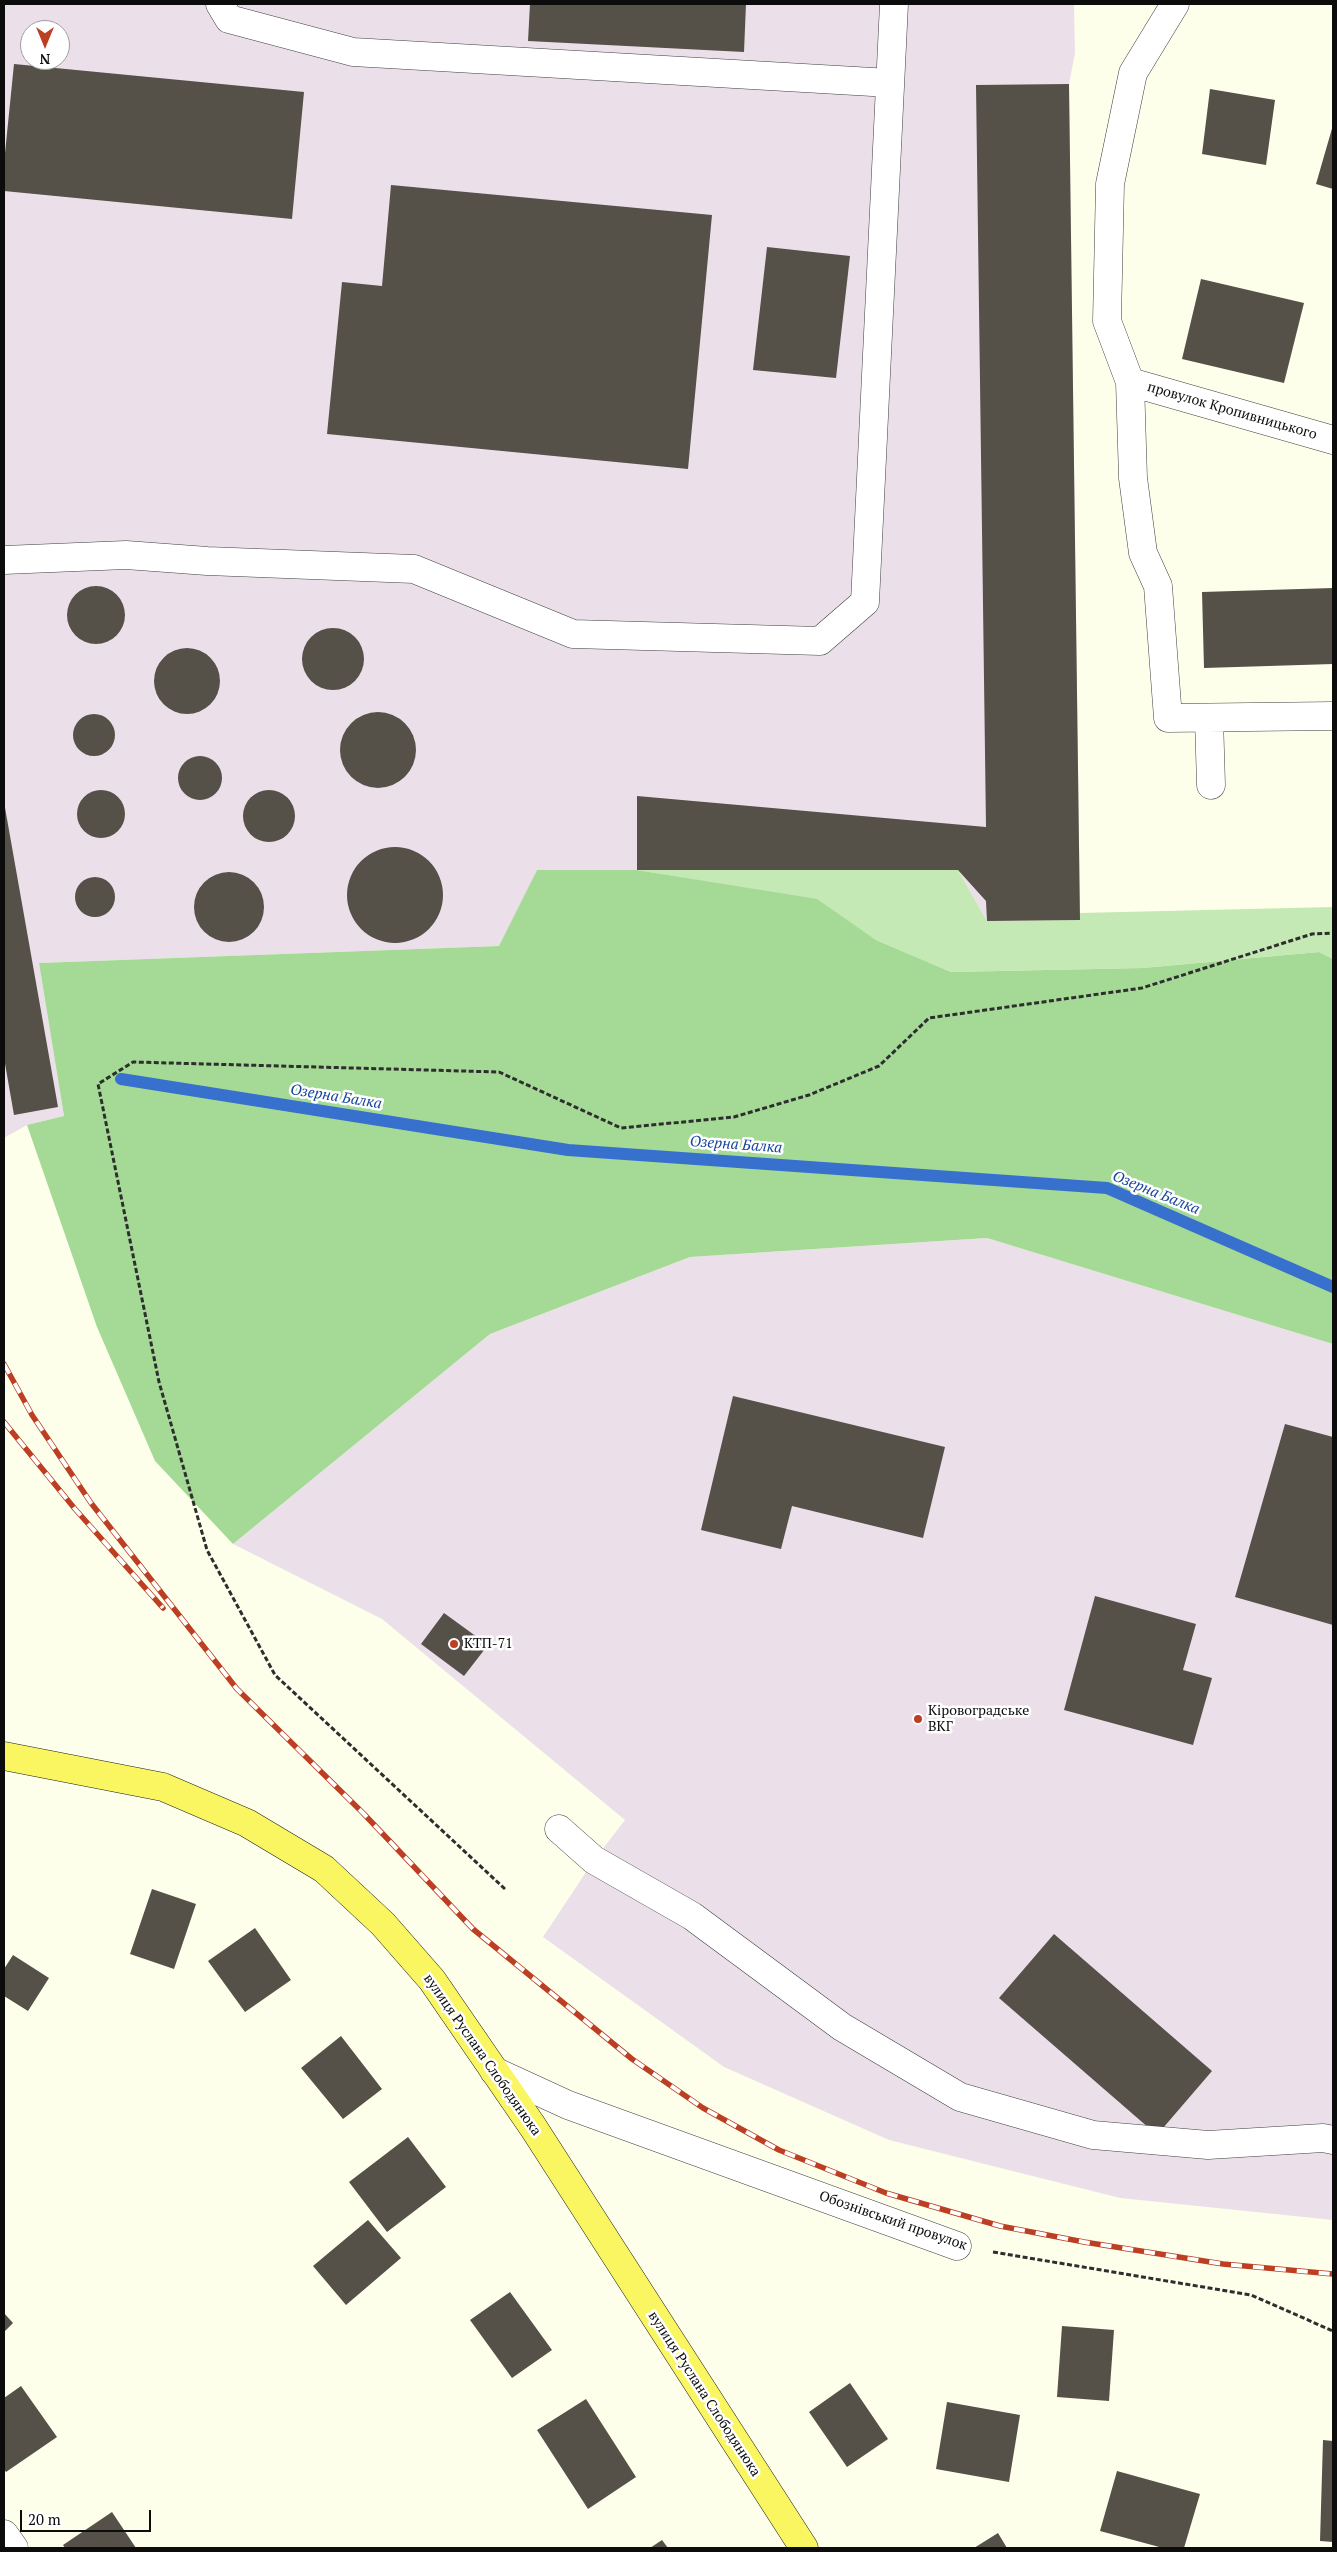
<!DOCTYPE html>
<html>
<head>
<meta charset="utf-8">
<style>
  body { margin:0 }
  #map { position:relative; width:1337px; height:2552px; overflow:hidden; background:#feffeb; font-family:"PT Serif",serif }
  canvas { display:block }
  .frame { position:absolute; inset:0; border:5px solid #0c0c0c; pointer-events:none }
  .north { position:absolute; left:20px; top:20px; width:50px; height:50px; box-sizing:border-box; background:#fff; border:1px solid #9e9e9e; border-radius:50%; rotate:180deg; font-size:14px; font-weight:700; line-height:20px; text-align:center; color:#0c0c0c }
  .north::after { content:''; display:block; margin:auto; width:18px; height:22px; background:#bc3f24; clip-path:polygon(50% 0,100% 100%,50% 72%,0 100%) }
  .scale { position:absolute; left:20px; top:2510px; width:131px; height:22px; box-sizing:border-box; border:2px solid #0c0c0c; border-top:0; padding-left:6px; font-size:15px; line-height:18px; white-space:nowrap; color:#0c0c0c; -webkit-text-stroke:4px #fff; paint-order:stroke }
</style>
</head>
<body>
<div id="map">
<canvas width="1337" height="2552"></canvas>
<div class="frame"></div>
<div class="north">N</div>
<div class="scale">20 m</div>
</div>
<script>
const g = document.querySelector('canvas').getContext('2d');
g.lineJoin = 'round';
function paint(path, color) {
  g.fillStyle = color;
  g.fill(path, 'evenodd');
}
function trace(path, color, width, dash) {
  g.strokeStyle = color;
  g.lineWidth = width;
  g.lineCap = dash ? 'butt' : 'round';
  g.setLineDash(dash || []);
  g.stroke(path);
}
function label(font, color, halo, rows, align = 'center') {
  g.font = font + ' "PT Serif",serif';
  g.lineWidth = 5;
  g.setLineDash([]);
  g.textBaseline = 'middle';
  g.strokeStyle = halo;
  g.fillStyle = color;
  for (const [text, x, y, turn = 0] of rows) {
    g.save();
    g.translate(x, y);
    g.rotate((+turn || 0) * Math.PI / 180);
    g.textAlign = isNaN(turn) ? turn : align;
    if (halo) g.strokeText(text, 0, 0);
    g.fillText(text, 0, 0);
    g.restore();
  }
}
paint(new Path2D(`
  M4,4H1074L1075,53L1069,84L1080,920L987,921L958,870H537L500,946L39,963L64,1116L27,1125L4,1138ZM30,30H60V60H30Z
  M987,1238L1333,1344V2220L1120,2198L889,2140L724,2067L543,1937L594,1860L625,1820L382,1619L233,1544L490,1334L690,1257Z`), '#ebe0ea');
paint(new Path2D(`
  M637,870H958L987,921L1080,920V913L1333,907V959L1319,952L1143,968L951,972L876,940L817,900Z`), '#c5e9b5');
paint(new Path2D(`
  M537,870H637L817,899L876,940L951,972L1143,968L1319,952L1333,959V1344L987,1238L690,1257L490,1334L233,1544L155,1461L97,1327L27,1125L64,1116L39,963L499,946Z`), '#a4da95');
trace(new Path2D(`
  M121,1079L568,1150L1107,1188L1333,1287`), '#3770cd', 12);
paint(new Path2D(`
  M530,4H746L744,52L528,41Z
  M14,64L304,92L292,219L4,191V163Z
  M1069,84L1080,920L987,921L986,901L958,870H637V796L986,827L976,85Z
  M1210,89L1275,100L1266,165L1202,154Z
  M1333,125V189L1316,184Z
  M391,185L712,215L688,469L327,434L342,282L382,286Z
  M767,247L850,256L836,378L753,370Z
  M1201,279L1304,303L1284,383L1182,359Z
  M67 615a29 29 0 1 1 58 0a29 29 0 1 1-58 0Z
  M1333,588V664L1204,668L1202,592Z
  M302 659a31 31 0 1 1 62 0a31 31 0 1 1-62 0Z
  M154 681a33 33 0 1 1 66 0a33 33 0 1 1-66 0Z
  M340 750a38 38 0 1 1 76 0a38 38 0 1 1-76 0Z
  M73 735a21 21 0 1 1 42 0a21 21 0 1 1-42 0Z
  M178 778a22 22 0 1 1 44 0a22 22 0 1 1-44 0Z
  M243 816a26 26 0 1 1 52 0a26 26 0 1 1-52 0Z
  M77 814a24 24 0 1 1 48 0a24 24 0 1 1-48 0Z
  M4,802L58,1107L14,1115L4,1058Z
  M347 895a48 48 0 1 1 96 0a48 48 0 1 1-96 0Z
  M194 907a35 35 0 1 1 70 0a35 35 0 1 1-70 0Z
  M75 897a20 20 0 1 1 40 0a20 20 0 1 1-40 0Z
  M733,1396L945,1447L923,1538L792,1506L781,1549L701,1530Z
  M1285,1424L1333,1437V1625L1235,1597Z
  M1095,1596L1196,1624L1183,1670L1212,1678L1193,1745L1064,1710Z
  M444,1613L488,1645L464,1676L421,1644Z
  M152,1889L196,1904L174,1969L130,1954Z
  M255,1928L291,1980L245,2012L208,1961Z
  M1054,1934L1212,2071L1157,2135L999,1998Z
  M13,1955L49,1978L28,2011L4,1996V1969Z
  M341,2036L382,2089L343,2119L301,2068Z
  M408,2137L446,2187L387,2232L349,2182Z
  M368,2220L401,2258L346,2305L313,2266Z
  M510,2292L552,2350L512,2378L470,2320Z
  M4,2313L13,2323L4,2332Z
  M1062,2326L1114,2330L1109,2401L1057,2397Z
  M850,2383L888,2439L847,2467L809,2412Z
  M21,2386L57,2437L6,2472L4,2469V2398Z
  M586,2399L636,2477L588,2509L537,2430Z
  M947,2402L1020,2415L1009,2482L936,2469Z
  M1323,2440L1333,2441V2542L1320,2541Z
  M1117,2471L1200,2494L1184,2548H1163L1100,2531Z
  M112,2512L136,2548H65L63,2545Z
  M998,2533L1007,2548H974Z
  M662,2540L668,2548H650Z`), '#555048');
const minor = new Path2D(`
  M220,4L229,19L353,52L890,83
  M1175,4L1133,73L1110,184L1107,321L1130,382L1133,478L1143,553L1158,586L1168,718L1333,716
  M1130,382L1333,440
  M4,560L126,555L207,561L414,569L573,634L820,641L865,602L894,4
  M1209,718L1211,785
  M559,1829L594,1860L692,1916L842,2027L960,2097L1093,2135L1208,2145L1323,2138L1333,2140
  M494,2071L568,2105L957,2246
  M4,2534L14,2548`);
const major = new Path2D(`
  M4,1756L163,1787L247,1823L324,1869L383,1924L432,1980L533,2127L804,2548`);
trace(minor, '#3f3f3f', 29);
trace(major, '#1d1d1d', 29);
trace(new Path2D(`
  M505,1889L275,1675L207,1550L159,1382L98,1084L133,1062L499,1072L621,1128L734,1117L809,1095L879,1066L929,1018L1142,988L1312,934L1333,933
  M993,2252L1251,2295L1333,2331`), '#2e2e2e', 3, [5, 2.5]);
trace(minor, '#fff', 28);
trace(major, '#f9f661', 28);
const rail = new Path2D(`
  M4,1364L32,1415L91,1503L237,1689L363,1813L473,1929L632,2059L703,2108L779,2150L886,2193L1000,2226L1084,2242L1223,2264L1333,2274
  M4,1422L75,1509L163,1608`);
trace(rail, '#bc3f24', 5.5);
trace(rail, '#fff', 4, [11]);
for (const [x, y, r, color] of [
  [454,1644,5,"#bc3f24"],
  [918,1719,5,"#bc3f24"]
]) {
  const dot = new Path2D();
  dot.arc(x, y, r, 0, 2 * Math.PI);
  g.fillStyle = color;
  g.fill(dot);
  trace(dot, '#fff', 2);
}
label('14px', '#0c0c0c', '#fff', [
  ["провулок Кропивницького",1232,411,16],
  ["вулиця Руслана Слободянюка",482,2055,55],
  ["Обознівський провулок",893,2221,19],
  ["вулиця Руслана Слободянюка",704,2394,57]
]);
label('14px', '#0c0c0c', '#fff', [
  ["КТП-71",464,1644],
  ["Кіровоградське",928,1711],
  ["ВКГ",928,1727]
], 'left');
label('italic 15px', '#16449e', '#fff', [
  ["Озерна Балка",336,1097,9],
  ["Озерна Балка",736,1145,4],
  ["Озерна Балка",1156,1193,22]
]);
</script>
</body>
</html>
